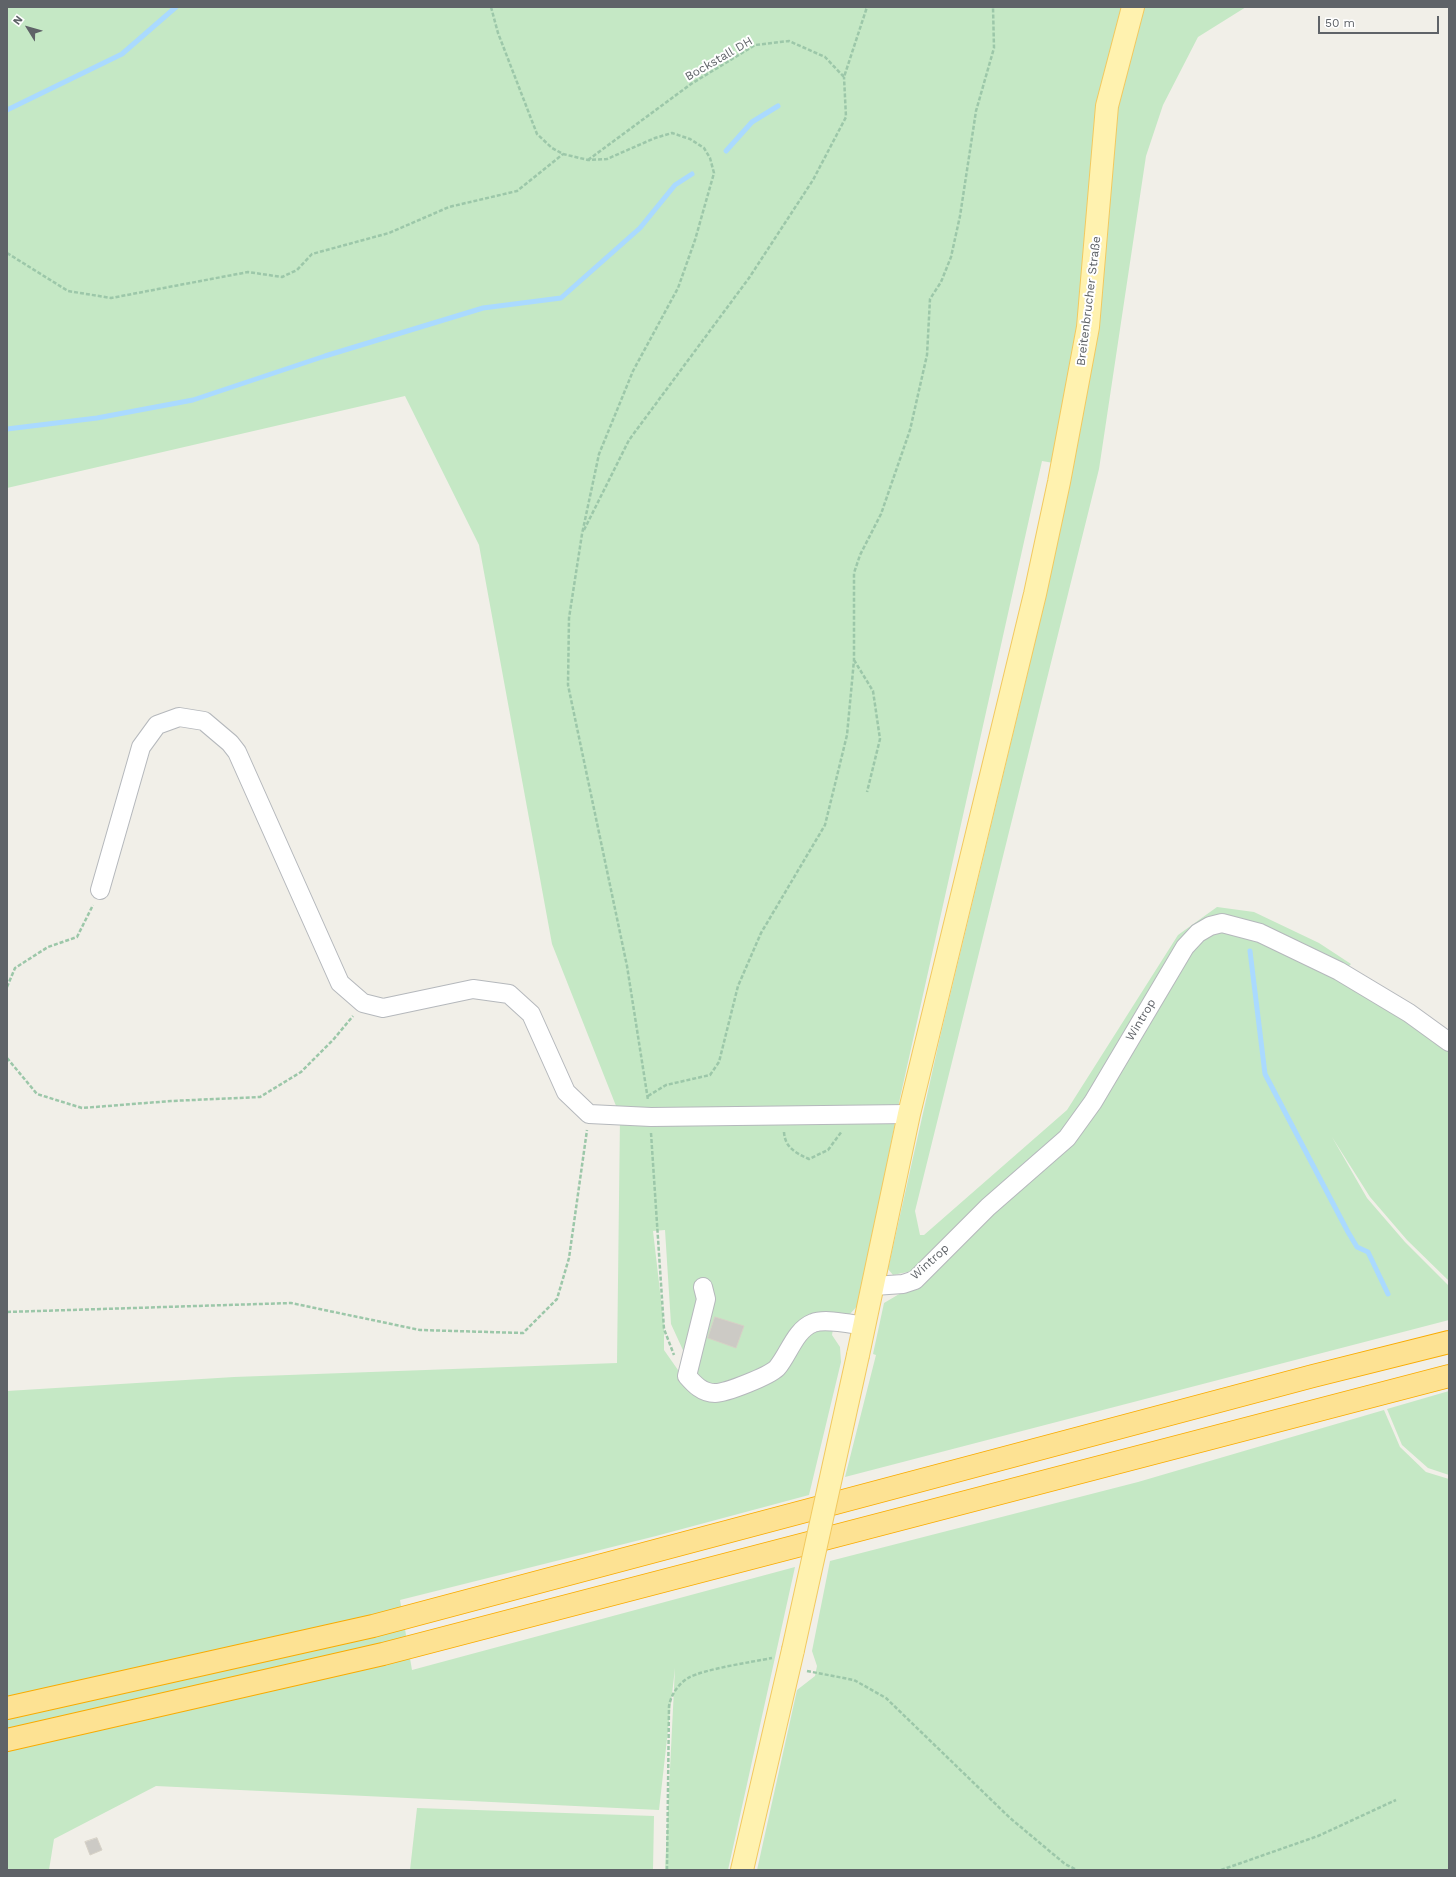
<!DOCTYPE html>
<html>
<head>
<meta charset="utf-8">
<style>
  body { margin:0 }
  #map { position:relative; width:1456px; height:1877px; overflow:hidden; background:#f1efe8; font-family:"Work Sans",sans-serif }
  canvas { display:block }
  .frame { position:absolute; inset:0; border:8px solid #5f6368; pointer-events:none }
  .north { position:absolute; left:8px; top:8px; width:40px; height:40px; -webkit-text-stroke:3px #fff; paint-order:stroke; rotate:307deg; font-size:11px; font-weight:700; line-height:16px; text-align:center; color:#5f6368 }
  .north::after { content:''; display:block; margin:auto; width:14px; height:18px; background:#5f6368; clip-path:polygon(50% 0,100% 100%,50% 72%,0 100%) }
  .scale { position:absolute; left:1318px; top:16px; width:121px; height:18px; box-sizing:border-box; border:2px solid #5f6368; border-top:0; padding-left:5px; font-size:12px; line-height:14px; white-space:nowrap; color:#5f6368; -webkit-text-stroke:3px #fff; paint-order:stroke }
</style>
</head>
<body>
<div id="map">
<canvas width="1456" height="1877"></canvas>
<div class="frame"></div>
<div class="north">N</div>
<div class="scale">50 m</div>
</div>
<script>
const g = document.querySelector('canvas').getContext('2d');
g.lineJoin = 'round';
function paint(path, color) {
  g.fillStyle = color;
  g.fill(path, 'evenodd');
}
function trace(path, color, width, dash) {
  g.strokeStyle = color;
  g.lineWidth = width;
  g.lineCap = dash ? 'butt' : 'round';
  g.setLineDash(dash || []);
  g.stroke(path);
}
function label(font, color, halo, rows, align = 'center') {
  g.font = font + ' "Work Sans",sans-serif';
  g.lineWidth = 4;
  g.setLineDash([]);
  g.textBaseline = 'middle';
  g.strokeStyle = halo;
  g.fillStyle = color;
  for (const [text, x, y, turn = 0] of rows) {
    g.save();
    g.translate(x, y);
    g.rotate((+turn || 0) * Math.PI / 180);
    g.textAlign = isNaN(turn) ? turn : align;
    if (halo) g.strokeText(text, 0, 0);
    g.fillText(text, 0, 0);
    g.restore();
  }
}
paint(new Path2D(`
  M7,7H1246L1198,37L1163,105L1146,156L1099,469L915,1211L920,1235H924L1067,1110L1178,935L1217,907L1254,912L1319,943L1351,964L1345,970L1288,943L1284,950L1349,981L1441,1043L1449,1051V1281L1407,1240L1370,1197L1332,1137L1367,1198L1405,1242L1449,1286V1320L845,1477L876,1355L873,1354L884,1303L906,1290L925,1271L920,1263L912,1271L893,1275L888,1269L941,1033L1027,676L1071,466L1042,461L900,1098L859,1304L850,1314H824L806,1322L796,1332L775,1360L765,1370L724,1386L704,1384L693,1372L671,1324L665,1230L653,1231L664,1326V1350L685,1380L699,1392L727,1398L770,1380L783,1370L811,1330L824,1326L833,1329L832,1335L840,1347L841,1362L809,1495L656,1536L400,1600L412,1670L795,1567L728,1870H665L675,1668L659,1810L156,1786L54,1839L49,1870H7V1391L234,1377L617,1363L620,1116L552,944L479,545L405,396L7,488Z
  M1449,1391V1475L1428,1468L1402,1445L1387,1409Z
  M1384,1410L1400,1447L1426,1472L1449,1479V1870H757L797,1690L815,1676L817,1666L812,1651L830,1561L1138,1482Z
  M417,1808L654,1816L653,1870H410Z`), '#c5e8c5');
trace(new Path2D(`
  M7,110L122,54L176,7
  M726,151L752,122L778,106
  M7,429L97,418L193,400L325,356L483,308L561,298L640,228L675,185L692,174
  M1250,951L1265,1074L1348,1232L1357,1247L1368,1252L1388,1294`), '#aadaff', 5);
const building = new Path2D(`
  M715,1317L744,1326L736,1348L708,1338Z
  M97,1838L102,1850L90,1855L85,1842Z`);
paint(building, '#cccac5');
trace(building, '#d6d1c6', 1);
const minor = new Path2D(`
  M100,890L141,747L157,725L179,717L204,721L230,743L237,752L340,983L363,1003L383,1008L473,989L509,994L531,1014L566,1092L589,1114L651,1117L909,1114
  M874,1286L903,1284L915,1280L988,1207L1067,1138L1093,1102L1185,947L1198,933L1210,926L1222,923L1260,933L1339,971L1409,1013L1449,1042
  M703,1287L706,1299L687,1376C694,1384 702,1393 715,1393C726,1393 769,1376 777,1368C789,1354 795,1330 813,1323C825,1318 851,1324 865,1326`);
const major = new Path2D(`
  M858,1355L909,1114L1035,594L1059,482L1088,327L1107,106L1133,7
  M742,1870L793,1650`);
const highway = new Path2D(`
  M7,1708L373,1626L1313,1376L1449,1342
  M7,1740L383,1654L1449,1376`);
trace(minor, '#b5b8bc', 20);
trace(major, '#f2c960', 24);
trace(highway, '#f9ab00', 24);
trace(new Path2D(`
  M491,7L498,33L537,134L552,148L563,154L588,160L607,159L655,138L672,133L690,139L704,148L710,158L714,173L695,240L678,288L633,371L599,454L582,534L569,618L568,685L627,966L648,1100
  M588,160L691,84L755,45L789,41L825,57L844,77L867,7
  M7,253L68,291L111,298L248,272L282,277L297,270L312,254L389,233L449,207L517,191L563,154
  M584,530L629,440L749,278L813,180L846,117L844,77
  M854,660L873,691L880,739L867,792
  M7,987L15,968L48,947L77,937L93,905
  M7,1058L37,1094L82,1108L171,1101L260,1097L301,1072L333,1040L353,1016
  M648,1096L666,1085L710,1075L719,1062L738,986L761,933L825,825L847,735L854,660V573L860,555L881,514L910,430L927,355L930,299L941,282L951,257L960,216L976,111L994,48L993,7
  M784,1132C785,1148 796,1153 809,1159L828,1150L842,1131
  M651,1133L664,1329L674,1355
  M7,1312L291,1303L420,1330L523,1333L557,1299L569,1258L587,1130
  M807,1671L854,1680L886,1698L1010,1818L1065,1864L1077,1870
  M667,1870L669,1706C671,1695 678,1684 688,1678C704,1669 752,1662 772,1658
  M1221,1870L1318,1836L1396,1800`), '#9cc7a9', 2.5, [4, 2]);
trace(minor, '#fff', 18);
trace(major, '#fff2af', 22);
trace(highway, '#fde293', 22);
const majorBridge = new Path2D(`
  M793,1650L858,1355`);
trace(majorBridge, '#f2c960', 24, []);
trace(majorBridge, '#fff2af', 22);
label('12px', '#5f6368', '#fff', [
  ["Bockstall DH",719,59,-30],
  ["Breitenbrucher Straße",1089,301,-83],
  ["Wintrop",1141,1020,-59],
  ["Wintrop",930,1262,-42]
]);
</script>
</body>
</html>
